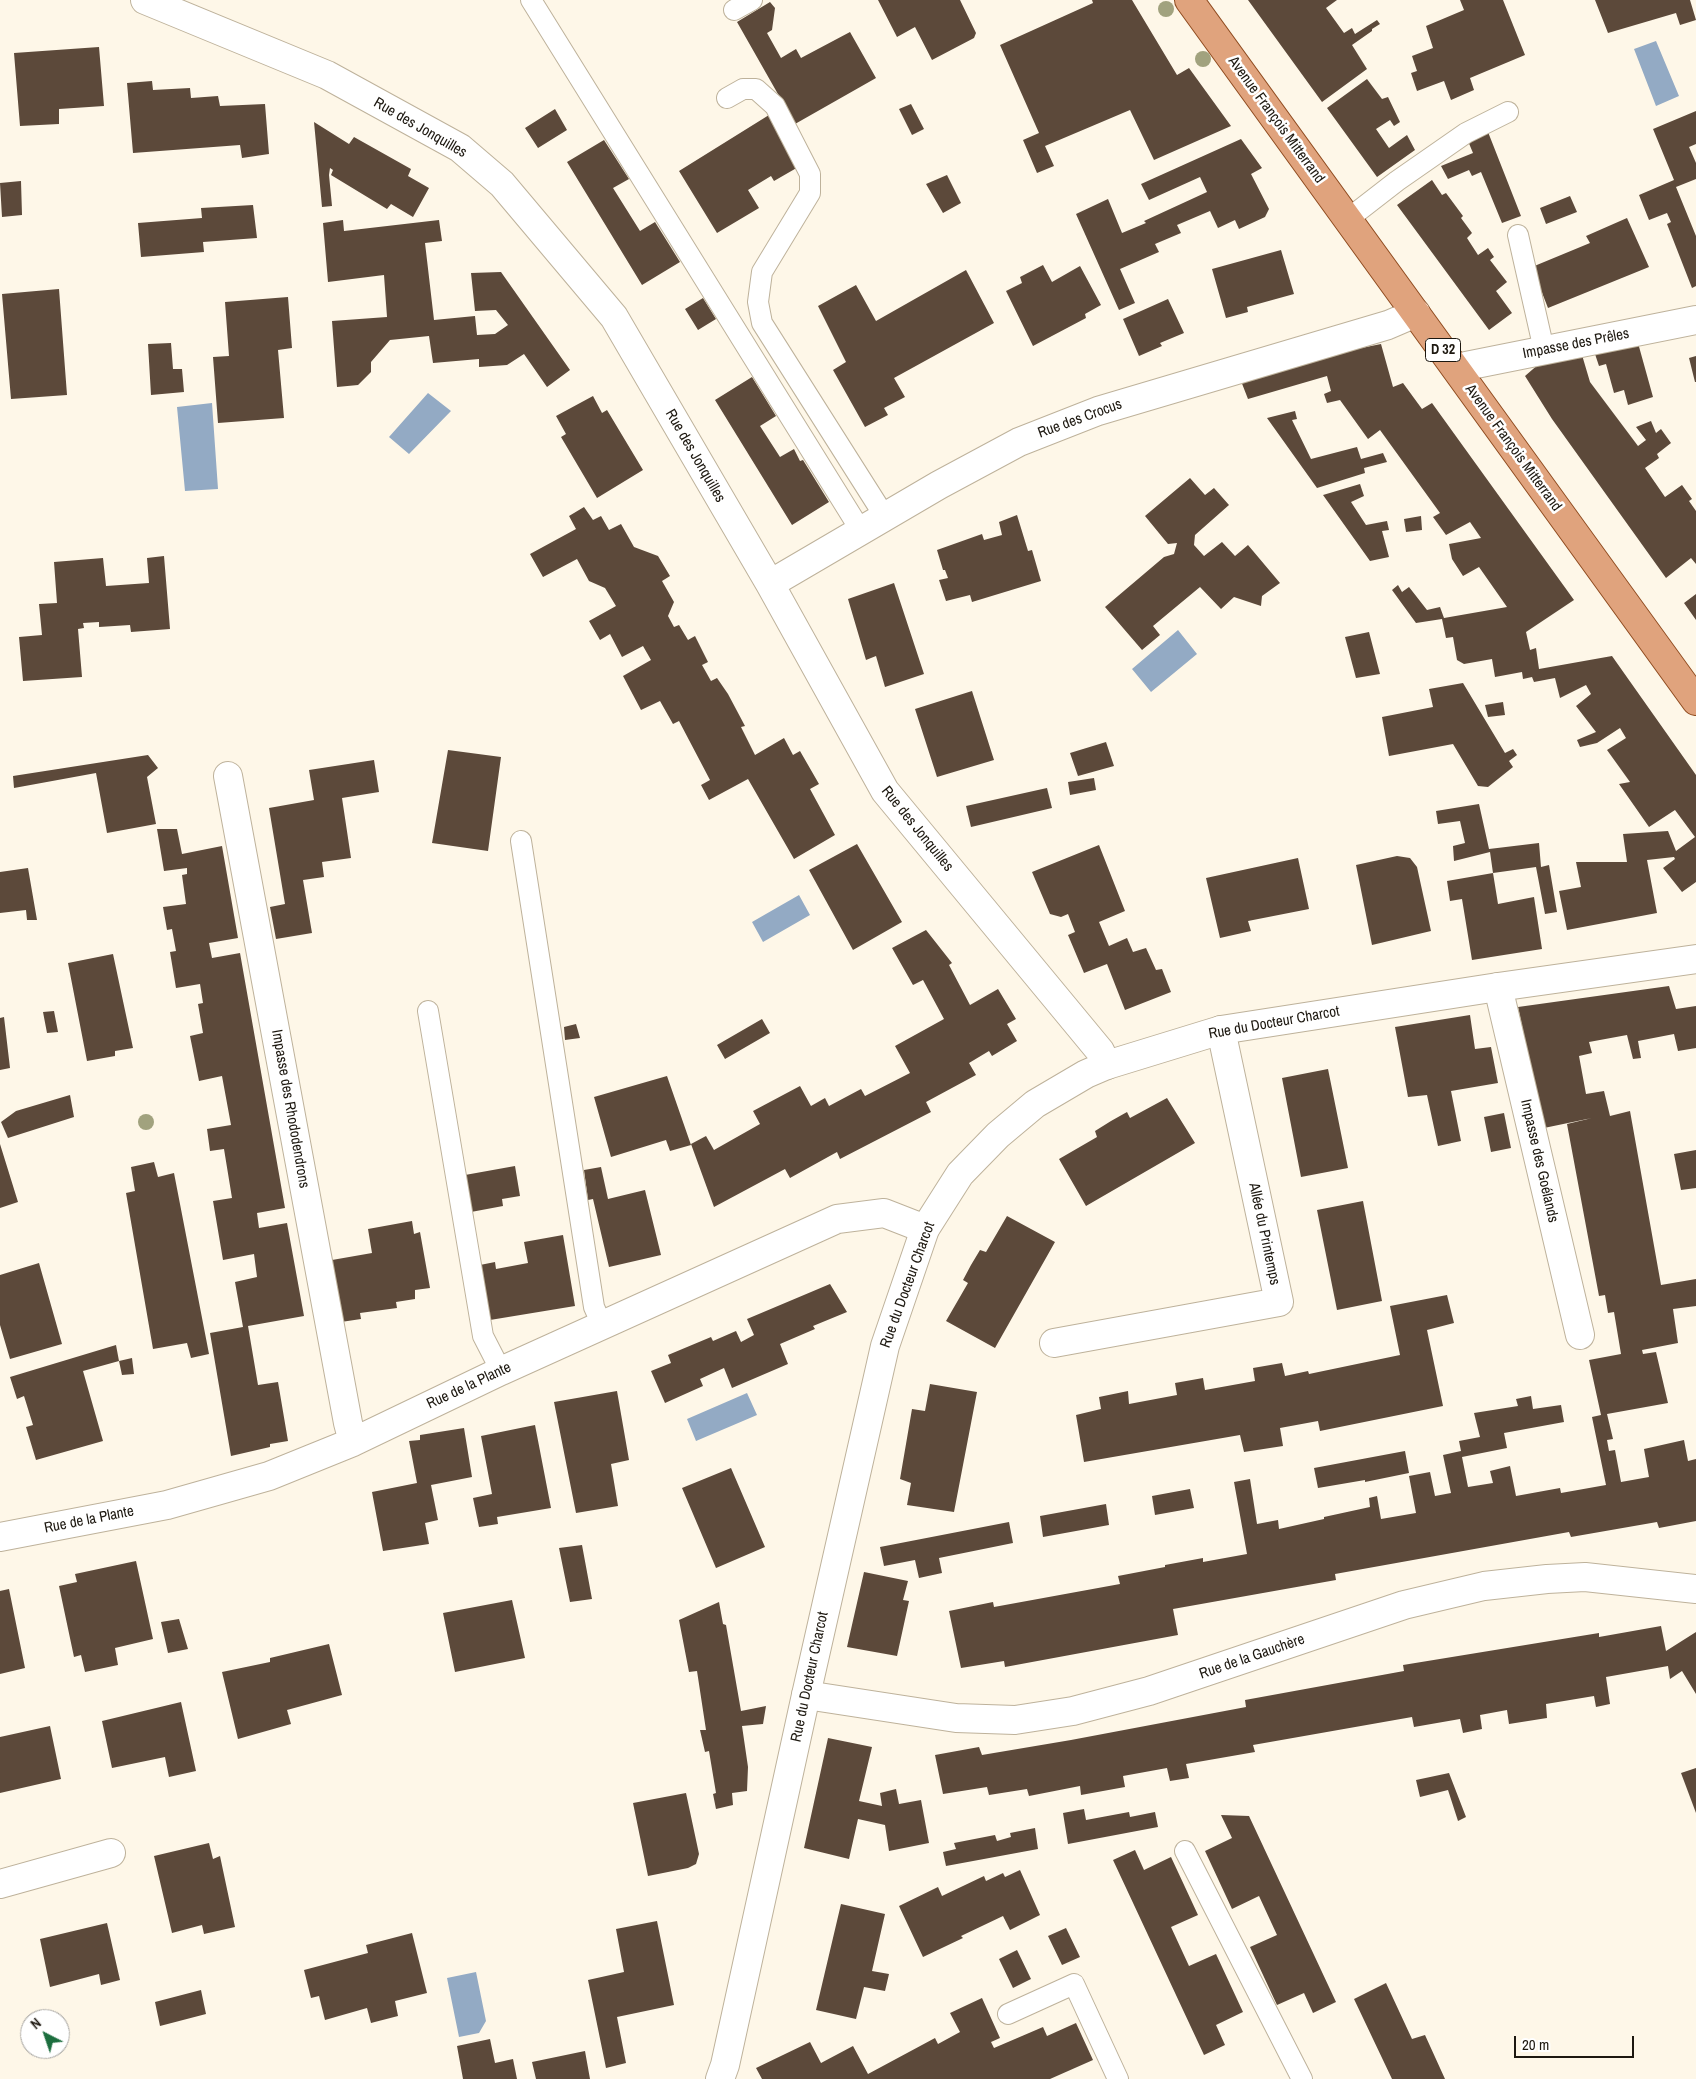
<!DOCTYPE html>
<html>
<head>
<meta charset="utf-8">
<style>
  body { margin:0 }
  #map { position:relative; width:1696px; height:2079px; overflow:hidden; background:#fef7e8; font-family:"Archivo Narrow",sans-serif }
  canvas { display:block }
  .north { position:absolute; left:20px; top:2009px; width:50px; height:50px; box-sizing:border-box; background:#fff; border:1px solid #a5a39f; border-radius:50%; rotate:319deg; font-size:14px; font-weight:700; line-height:20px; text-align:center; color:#1d1810 }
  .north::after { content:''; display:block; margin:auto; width:18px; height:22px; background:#1c6e3e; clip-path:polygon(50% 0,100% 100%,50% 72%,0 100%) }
  .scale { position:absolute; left:1514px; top:2036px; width:120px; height:22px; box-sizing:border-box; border:2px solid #1d1810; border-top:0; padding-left:6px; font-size:15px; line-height:18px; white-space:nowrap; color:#1d1810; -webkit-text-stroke:4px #fff; paint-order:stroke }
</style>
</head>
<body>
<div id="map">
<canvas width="1696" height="2079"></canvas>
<div class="north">N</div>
<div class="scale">20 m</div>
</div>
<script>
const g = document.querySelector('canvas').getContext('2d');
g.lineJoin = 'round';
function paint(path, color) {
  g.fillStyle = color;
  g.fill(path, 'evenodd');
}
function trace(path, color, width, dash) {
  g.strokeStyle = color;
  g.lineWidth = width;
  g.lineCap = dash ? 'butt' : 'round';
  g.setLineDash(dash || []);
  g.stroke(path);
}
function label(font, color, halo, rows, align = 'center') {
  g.font = font + ' "Archivo Narrow",sans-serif';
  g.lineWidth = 5;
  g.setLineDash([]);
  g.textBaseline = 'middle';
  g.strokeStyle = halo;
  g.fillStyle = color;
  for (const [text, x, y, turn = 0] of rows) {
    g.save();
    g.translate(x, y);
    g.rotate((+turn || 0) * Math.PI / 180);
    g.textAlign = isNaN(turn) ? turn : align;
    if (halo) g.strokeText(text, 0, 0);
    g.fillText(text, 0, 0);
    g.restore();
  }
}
paint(new Path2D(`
  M1656,41L1679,96L1656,106L1634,49Z
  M428,393L451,411L409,454L389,437Z
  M212,403L218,489L185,491L177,407Z
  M1178,630L1197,654L1151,692L1132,669Z
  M799,895L810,915L763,942L752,922Z
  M747,1393L757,1415L696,1441L687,1419Z
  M476,1972L486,2021L479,2033L459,2037L447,1978Z`), '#93aac4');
paint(new Path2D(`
  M878,0H960L976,33L974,38L932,60L915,27L897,37Z
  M1092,0H1132L1177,75L1189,68L1231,126L1154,160L1130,110L1045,146L1054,166L1037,173L1023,140L1039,133L1000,45L1093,3Z
  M1248,0H1337L1326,8L1344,33L1352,28L1355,34L1377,20L1380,24L1372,29V31L1352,45L1367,69L1322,102Z
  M1460,0H1503L1525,55L1470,78L1474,90L1451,100L1444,81L1417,91L1411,73L1417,71L1412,56L1433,48L1426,26L1464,10Z
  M1595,0H1690L1696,20L1680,25L1676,13L1608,33Z
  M770,2L775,8L772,30L767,33L781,58L796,49L801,58L850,32L876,78L795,124L737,22Z
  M99,47L104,106L59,109V124L20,126L14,53Z
  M1367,79L1382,99L1388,97L1400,122L1394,126L1390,120L1376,129L1389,148L1407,135L1415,150L1377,177L1327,108Z
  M152,81L153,90L190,88L191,98L218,96L220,106L265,104L269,154L242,158L240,145L133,153L127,83Z
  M911,104L924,129L912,135L899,109Z
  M555,109L567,130L538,148L525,128Z
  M1696,111V144L1689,147L1696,163V179L1676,187L1696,236V286L1692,288L1667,224L1671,222L1667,213L1649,220L1639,195L1674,180L1653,129Z
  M769,115L800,166L774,181L771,176L748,190L759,208L717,233L679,171Z
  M314,122L349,144L354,137L411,169L408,176L429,188L413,217L391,204L387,209L331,175L333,170L330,168L329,175L332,206L322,207Z
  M1488,132L1521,216L1502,223L1481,172L1472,176L1469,170L1448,179L1441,166L1473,153L1468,141Z
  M1241,139L1262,168L1251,174L1269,209L1265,217L1239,229L1235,220L1218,228L1210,211L1177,225L1181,233L1155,244L1159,252L1120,269L1135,303L1119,310L1076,214L1108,199L1122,233L1146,223L1144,221L1207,192L1200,177L1149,200L1141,184Z
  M604,140L629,179L613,188L640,231L655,222L680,262L642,285L567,162Z
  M947,175L961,203L943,213L926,184Z
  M1432,180L1442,195L1446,193L1463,216L1461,218L1472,233L1467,238L1478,255L1488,248L1494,257L1490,260L1507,282L1496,291L1512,313L1489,330L1397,205Z
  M21,181L22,215L2,217L0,183Z
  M1570,196L1577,212L1546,224L1540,208Z
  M253,205L257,238L203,242L204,252L141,257L138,223L202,218L201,208Z
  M1627,218L1649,267L1548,308L1532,267L1590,243L1586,236Z
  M343,220L344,231L439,220L442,241L425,243L434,320L475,316L477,335L495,334L508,325L496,310L475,311L471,273L501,272L570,370L547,387L524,354L507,365L479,367V359L433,363L429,336L390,340L371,362V372L358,385L337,387L332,321L387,317L384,275L328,282L323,223Z
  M1281,250L1294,294L1247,307L1248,312L1226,318L1212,269Z
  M1043,265L1052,282L1080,266L1101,305L1085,314L1086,318L1033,346L1006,291L1022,283L1020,277Z
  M966,270L994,323L894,378L905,397L884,408L888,415L865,427L833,370L846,362L818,306L856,285L876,321Z
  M59,289L67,395L11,399L2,294Z
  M288,297L292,348L278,350L284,418L218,423L213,357L229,356L225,302Z
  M703,298L716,319L698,330L685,309Z
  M1168,299L1184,333L1160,343L1162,346L1139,356L1123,319Z
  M171,343L173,369H182L184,392L151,395L148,344Z
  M1638,343L1653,397L1628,405L1624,390L1614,393L1606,364L1599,366L1595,354Z
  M1381,344L1393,387L1403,383L1422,409L1432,403L1574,600L1526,632L1530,650L1536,648L1539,669L1612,656L1696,775V882L1682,892L1663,868L1675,859L1674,857L1647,860L1657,913L1567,930L1559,891L1581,887L1576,862H1627L1623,834L1668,831L1676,851L1695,837L1675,810L1649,827L1619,784L1630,782L1607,750L1626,738L1620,728L1597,743L1580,747L1577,740L1596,732L1576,706L1591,694L1586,685L1560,698L1555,678L1534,682L1532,677L1523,679L1522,672L1495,677L1492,659L1464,664L1457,660L1453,637L1446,638L1442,619L1416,623L1392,590L1398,585L1402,592L1409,587L1427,610L1440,607L1444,618L1507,607L1479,567L1463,576L1452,559L1449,544L1481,538L1470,522L1446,535L1433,517L1440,513L1380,430L1368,439L1340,400L1327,403L1324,394L1331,391L1327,376L1248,399L1241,381L1322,356Z
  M1582,355L1590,382L1638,446L1646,440L1636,427L1651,421L1656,433L1661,429L1671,443L1657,454L1659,458L1645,468L1665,497L1682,485L1692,499L1689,501L1696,511V564L1691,558L1666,578L1552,419L1525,376L1540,363Z
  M1696,356V382H1695L1689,358Z
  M752,377L776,416L760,426L780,457L794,449L800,461L803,460L829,502L792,525L715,400Z
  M593,396L602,413L607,410L643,470L597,498L561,437L566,434L556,416Z
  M1295,411L1297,419L1292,420L1311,459L1357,447L1361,459L1383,453L1387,462L1364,468L1365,473L1317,488L1267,418Z
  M1190,478L1205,495L1214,488L1229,505L1195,535L1194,545L1204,556L1222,542L1235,556L1248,545L1280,583L1262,596L1261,606L1234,597L1221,609L1200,587L1153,626L1160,635L1142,650L1105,607L1164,557L1174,554L1177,543L1168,544L1145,516Z
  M1360,484L1364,496L1351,502L1366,525L1387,521L1389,530L1382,531L1389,557L1370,561L1323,495Z
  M584,507L593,520L601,516L609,530L621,524L634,547L658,556L670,576L662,581L674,602L668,616L674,627L679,625L688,640L695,636L708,662L702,665L711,681L717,678L728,694L745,726L741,727L755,755L784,738L793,755L800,751L819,784L810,789L835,835L794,859L748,779L709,800L701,785L710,780L679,721L673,724L660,701L641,710L623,676L651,660L643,646L622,657L610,634L600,640L589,621L616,606L605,588L589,581L577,559L543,577L530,554L576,529L569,516Z
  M1017,515L1028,551L1032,550L1041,581L972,602L970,595L946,601L939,580L948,578L945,570H943L937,550L982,534L984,540L1002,535L999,522Z
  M1421,516L1422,530L1406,532L1404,519Z
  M164,556L170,629L131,632L130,625L99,627V622L83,623L84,628L78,629L82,677L23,681L19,637L42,635L39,604L57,603L54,562L103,558L106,586L149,583L147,558Z
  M894,583L924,674L885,687L876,656L866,660L848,599Z
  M1696,594V620L1684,603Z
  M1369,632L1380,674L1356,678L1345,637Z
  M1463,683L1505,753L1513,749L1517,755L1509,761L1513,767L1488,787L1478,786L1453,744L1389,756L1382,717L1433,707L1429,689Z
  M972,691L994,760L937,777L915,709Z
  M1503,702L1505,715L1488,717L1485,705Z
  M1106,742L1114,766L1078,776L1070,753Z
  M448,750L501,757L488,851L432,843Z
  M148,755L158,768L147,777L156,824L107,833L96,773L14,788L13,776Z
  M374,760L379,792L342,798L351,858L322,862L324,877L303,880L312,933L276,939L270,907L285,904L269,808L314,800L309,770Z
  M1094,778L1096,790L1070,795L1068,782Z
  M1047,788L1052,808L971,827L966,806Z
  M1479,804L1489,849L1539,843L1541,867L1549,865L1557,912L1545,914L1536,867L1493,873L1490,852L1454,861L1453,846L1465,843L1460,821L1438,824L1436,811Z
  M157,829H177L182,854L222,846L238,938L209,943L212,958L240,953L285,1208L257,1213L259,1228L287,1223L304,1316L248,1326L258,1385L278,1382L288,1441L270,1444V1447L231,1456L210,1333L243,1327L235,1282L257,1277L254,1254L223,1260L213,1201L232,1198L224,1149L210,1151L207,1129L231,1125L222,1076L199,1081L190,1036L203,1033L198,1004L203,1003L200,984L176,988L170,952L176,951L172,929L167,930L163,907L186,904L182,875L187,874V868L164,871Z
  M857,844L902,922L853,950L809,870Z
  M1099,845L1125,911L1099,922L1109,946L1127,938L1133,952L1146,948L1156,970L1162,969L1171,992L1125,1010L1107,964L1084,973L1068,935L1075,932L1068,914L1061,917L1050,914L1032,872Z
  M1397,856L1410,858L1417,867L1431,931L1372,945L1356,865Z
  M1298,858L1309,909L1248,921L1251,931L1220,938L1206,878Z
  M28,868L37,920H27L26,910L0,913V872Z
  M1493,873L1498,904L1534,897L1542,949L1472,960L1462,899L1450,901L1447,881Z
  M926,930L952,963L949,965L970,1005L998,989L1016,1019L1007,1024L1017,1041L992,1056L989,1051L969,1063L976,1075L926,1102L931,1112L840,1159L837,1152L790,1178L785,1169L714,1207L691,1144L706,1136L714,1150L760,1124L753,1111L800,1086L811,1106L825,1098L829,1106L861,1089L865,1096L910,1073L895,1046L944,1019L923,980L913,985L892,948Z
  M113,954L133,1048L115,1051V1056L87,1061L68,963Z
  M1669,986L1676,1009L1696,1006V1048L1678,1051L1674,1034L1638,1041L1641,1058L1633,1059L1627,1035L1589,1042L1592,1053L1579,1056L1586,1094L1604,1091L1610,1116L1630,1111L1661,1285L1696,1279V1306L1673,1309L1678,1343L1642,1350L1643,1354L1656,1352L1668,1403L1607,1414L1613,1439L1607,1440L1609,1451L1615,1450L1621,1482L1649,1477L1644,1449L1684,1440L1688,1461L1696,1459V1521L1659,1528L1657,1522L1571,1537L1569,1532L1335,1574L1336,1580L1173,1609L1178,1635L1005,1667L1004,1661L961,1668L949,1611L993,1602L994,1607L1120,1584L1118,1576L1165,1567V1565L1203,1558V1562L1247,1554L1234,1482L1250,1479L1257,1524L1278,1520L1279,1529L1324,1519V1517L1370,1507L1369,1498L1377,1496L1381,1519L1416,1513L1409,1476L1430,1472L1435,1496L1451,1493L1443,1455L1461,1451L1459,1441L1480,1437L1474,1413L1518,1406L1516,1399L1531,1396L1533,1409L1561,1405L1564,1422L1504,1433L1507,1448L1462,1457L1468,1487L1493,1483L1490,1471L1510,1466L1516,1496L1560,1488L1561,1493L1606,1485L1592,1417L1601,1415L1589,1360L1621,1354L1614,1312L1608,1313L1605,1295L1599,1296L1567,1124L1592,1118L1544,1128L1518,1007Z
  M54,1011L58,1032L47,1033L43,1012Z
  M1470,1015L1475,1049L1491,1047L1498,1083L1451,1091L1461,1141L1438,1146L1427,1095L1408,1097L1395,1027Z
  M4,1017L10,1068L0,1070V1018Z
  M762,1019L770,1033L725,1059L717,1045Z
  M576,1024L580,1038L565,1040L564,1027Z
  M1328,1069L1348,1168L1301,1177L1282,1078Z
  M667,1076L691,1145L670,1151L666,1140L611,1157L594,1097Z
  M70,1095L74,1117L8,1138L1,1122L16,1111Z
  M1167,1098L1195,1143L1086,1206L1059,1159L1097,1137L1095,1131L1111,1121L1127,1112L1130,1118Z
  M1504,1113L1511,1148L1491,1152L1484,1117Z
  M0,1144L18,1202L0,1208Z
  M1696,1150V1188L1681,1190L1674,1154Z
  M154,1162L158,1177L174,1173L209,1354L191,1358L187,1343L153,1349L126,1193L135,1191L131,1167Z
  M515,1166L520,1196L502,1199L503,1206L471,1212L465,1175Z
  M601,1167L608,1199L645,1190L661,1255L609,1267L593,1199L588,1200L584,1170Z
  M1363,1201L1382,1301L1337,1310L1317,1210Z
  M1007,1216L1055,1242L995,1348L946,1321L968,1283L963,1280L971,1265L980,1250L986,1252Z
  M412,1221L414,1234L420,1232L430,1288L415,1290V1299L396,1302L397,1308L360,1313L361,1319L341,1322L332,1260L372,1253L368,1229Z
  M563,1235L575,1306L490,1320L480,1265L495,1262L496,1269L528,1263L524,1242Z
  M39,1263L62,1344L10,1359L0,1325V1275Z
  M830,1284L847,1312L813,1326L815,1329L780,1344L788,1364L732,1388L724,1368L700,1379L703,1386L665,1403L651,1371L671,1363L668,1355L711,1337L713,1341L736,1331L741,1342L754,1335L747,1319Z
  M1447,1295L1454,1323L1427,1330L1443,1406L1320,1431L1318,1421L1280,1428L1283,1446L1244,1452L1240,1435L1084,1462L1076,1415L1101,1409L1099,1397L1128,1391L1129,1404L1177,1395L1175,1383L1203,1378L1205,1390L1255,1381L1253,1368L1282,1363L1285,1376L1308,1371L1309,1374L1400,1355L1390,1306Z
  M116,1345L119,1361L132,1358L134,1374L122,1375L119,1361L83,1371L103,1441L36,1460L26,1427L33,1425L24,1396L17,1399L10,1377Z
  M930,1384L977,1392L954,1512L907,1505L911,1483L900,1479L912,1409L925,1411Z
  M617,1391L629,1460L611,1464L618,1506L576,1513L554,1402Z
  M535,1425L551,1508L497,1517L498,1524L479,1527L473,1498L492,1494L481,1436Z
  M464,1428L472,1477L431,1485L438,1520L425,1523L429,1544L383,1551L372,1492L417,1483L409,1441L420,1440V1435Z
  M1405,1451L1409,1473L1365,1482V1480L1318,1488L1314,1468Z
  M731,1468L765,1547L716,1568L682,1488Z
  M1190,1489L1194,1508L1155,1515L1152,1496Z
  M1106,1504L1109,1525L1043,1537L1040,1516Z
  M1009,1522L1013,1543L939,1558L942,1573L919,1578L915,1560L884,1566L880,1547Z
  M582,1545L592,1599L570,1602L559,1548Z
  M136,1561L153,1639L115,1648L118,1665L85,1672L81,1655L74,1657L59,1586L77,1582L75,1574Z
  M864,1572L908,1581L903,1600L909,1601L897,1656L847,1647Z
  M9,1589L25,1668L0,1674V1591Z
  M512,1600L525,1658L455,1672L443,1613Z
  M719,1602L723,1624L726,1625L741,1711L766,1706L763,1724L742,1726L748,1767L747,1791L732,1793L733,1805L716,1809L713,1794L716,1793L709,1751L705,1752L700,1730H706L697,1671L689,1672L679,1620Z
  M179,1619L188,1649L168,1653L161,1622Z
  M1661,1626L1666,1651L1696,1632V1694L1682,1671L1670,1679L1668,1666L1606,1677L1610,1704L1596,1707L1594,1696L1546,1704L1547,1718L1509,1724L1507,1710L1480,1715L1482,1729L1463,1733L1460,1719L1414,1727L1412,1717L1253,1745L1255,1752L1186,1764L1189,1778L1170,1781L1167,1768L1123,1776L1125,1787L1081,1795L1080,1786L1029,1796L1027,1789L989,1795L987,1787L943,1794L935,1755L979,1747L982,1755L1071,1740L1246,1707L1245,1700L1404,1671L1403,1665L1599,1633V1637Z
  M329,1644L342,1695L287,1710L291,1724L238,1739L222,1672L270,1662V1658Z
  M181,1702L196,1771L169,1777L165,1757L112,1768L102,1721Z
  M50,1726L61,1779L0,1793V1737Z
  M828,1738L872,1747L859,1801L882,1806L880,1793L896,1789L899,1804L921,1800L929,1843L889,1851L885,1825L858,1819L849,1859L804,1848Z
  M1696,1768V1813L1681,1773Z
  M1449,1773L1466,1817L1458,1821L1448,1790L1420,1797L1416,1780Z
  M686,1793L699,1854L696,1864L688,1868L648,1876L633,1803Z
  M1084,1809L1086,1820L1129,1812L1130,1817L1155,1812L1158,1827L1068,1844L1063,1813Z
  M1221,1815L1249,1816L1336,2002L1313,2013L1304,1993L1277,2005L1250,1947L1277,1935L1259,1896L1232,1909L1205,1851L1232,1838Z
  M1035,1828L1038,1849L946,1866L943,1852L956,1849L954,1843L995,1835L997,1841L1011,1837L1010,1833Z
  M209,1843L213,1859L220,1856L235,1927L204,1934L202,1925L172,1933L154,1856Z
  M1135,1850L1144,1870L1171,1857L1198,1915L1171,1927L1189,1966L1216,1954L1243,2012L1216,2025L1225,2045L1204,2055L1113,1860Z
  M1020,1870L1040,1915L1010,1930L1003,1916L961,1936L963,1938L923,1957L899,1906L938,1887L942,1896L984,1876L986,1881L1003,1873L1005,1877Z
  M841,1904L885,1914L872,1971L889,1974L885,1991L864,1987L856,2019L816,2010Z
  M657,1921L674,2005L617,2017L626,2063L606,2068L588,1980L624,1972L616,1929Z
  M107,1923L120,1980L101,1985L99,1974L50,1987L40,1939Z
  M1066,1928L1080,1957L1062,1965L1048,1936Z
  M412,1933L427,1993L395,2001L398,2016L371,2023L367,2008L325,2020L319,1996L311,1998L304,1970L368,1953L366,1945Z
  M1017,1950L1031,1979L1013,1988L999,1959Z
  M1386,1983L1412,2039L1425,2035L1445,2079H1392L1354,1999Z
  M201,1990L206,2014L160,2026L155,2002Z
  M982,1998L1000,2038L991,2042L994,2048L1043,2027L1047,2036L1076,2023L1093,2060L1050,2079H762L756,2068L810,2042L821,2063L853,2046L868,2074L935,2038L938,2044L960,2032L950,2013Z
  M490,2039L495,2063L513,2059L517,2079H463L457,2046Z
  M585,2051L590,2079H536L532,2062Z`), '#5c493a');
const lane = new Path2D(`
  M531,0L861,531
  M734,10L752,0
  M727,98L743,89H756L775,106L810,174V193L762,272L758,302L762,323L885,517
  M1348,219L1397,181L1466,133L1508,112
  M1518,235L1544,350
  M521,841L594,1307L602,1325
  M428,1011L483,1336L501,1371
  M1185,1851L1302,2079
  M1008,2014L1074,1984L1118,2079`);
const street = new Path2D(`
  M145,0L327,75L460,148L502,184L614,317L770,584L885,791L1100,1051L1107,1065
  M1456,368L1696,320
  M770,584L939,485L1019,442L1098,411L1388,325L1416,313
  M228,776L348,1423L353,1442
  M1498,987L1580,1335
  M1054,1343L1279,1302L1221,1030
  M0,1537L167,1505L269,1476L353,1442L501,1371L837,1219L884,1213L925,1229
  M806,1695L956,1718L1015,1720L1073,1711L1149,1691L1404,1605L1484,1586L1547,1579L1585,1577L1696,1589
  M0,1884L111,1853`);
const secondary = new Path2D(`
  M720,2079L725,2065L806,1695L885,1346L925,1229L960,1174L998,1135L1035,1104L1086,1074L1107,1065L1221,1030L1498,987L1696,959`);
const primary = new Path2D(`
  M1189,0L1696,701`);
trace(lane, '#beb29b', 22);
trace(street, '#beb29b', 30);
trace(secondary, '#beb29b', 30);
trace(primary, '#8f4b1f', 30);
trace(lane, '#fff', 20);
trace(street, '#fff', 28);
trace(secondary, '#fff', 28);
trace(primary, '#e0a37d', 28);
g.fillStyle = '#a1a27e';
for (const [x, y] of [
  [1166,9],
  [1203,59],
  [146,1122]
]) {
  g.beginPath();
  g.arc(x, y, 8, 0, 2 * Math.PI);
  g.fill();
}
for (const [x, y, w] of [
  [1443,350,35]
]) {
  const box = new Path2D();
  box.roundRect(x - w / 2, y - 11.5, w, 23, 4);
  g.fillStyle = '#fff';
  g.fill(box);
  trace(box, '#1d1810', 1);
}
label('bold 14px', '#1d1810', null, [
  ["D 32",1443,350]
]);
label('15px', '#1d1810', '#fff', [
  ["Avenue François Mitterrand",1276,120,54],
  ["Rue des Jonquilles",420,128,30],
  ["Impasse des Prêles",1576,344,-11],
  ["Rue des Crocus",1080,419,-20],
  ["Avenue François Mitterrand",1513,448,54],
  ["Rue des Jonquilles",695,456,60],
  ["Rue des Jonquilles",917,829,51],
  ["Rue du Docteur Charcot",1274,1023,-10],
  ["Impasse des Rhododendrons",290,1109,80],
  ["Impasse des Goélands",1539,1161,77],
  ["Allée du Printemps",1264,1234,78],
  ["Rue du Docteur Charcot",908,1285,-70],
  ["Rue de la Plante",469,1386,-25],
  ["Rue de la Plante",89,1520,-11],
  ["Rue de la Gauchère",1252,1657,-19],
  ["Rue du Docteur Charcot",810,1677,-78]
]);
</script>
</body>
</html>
